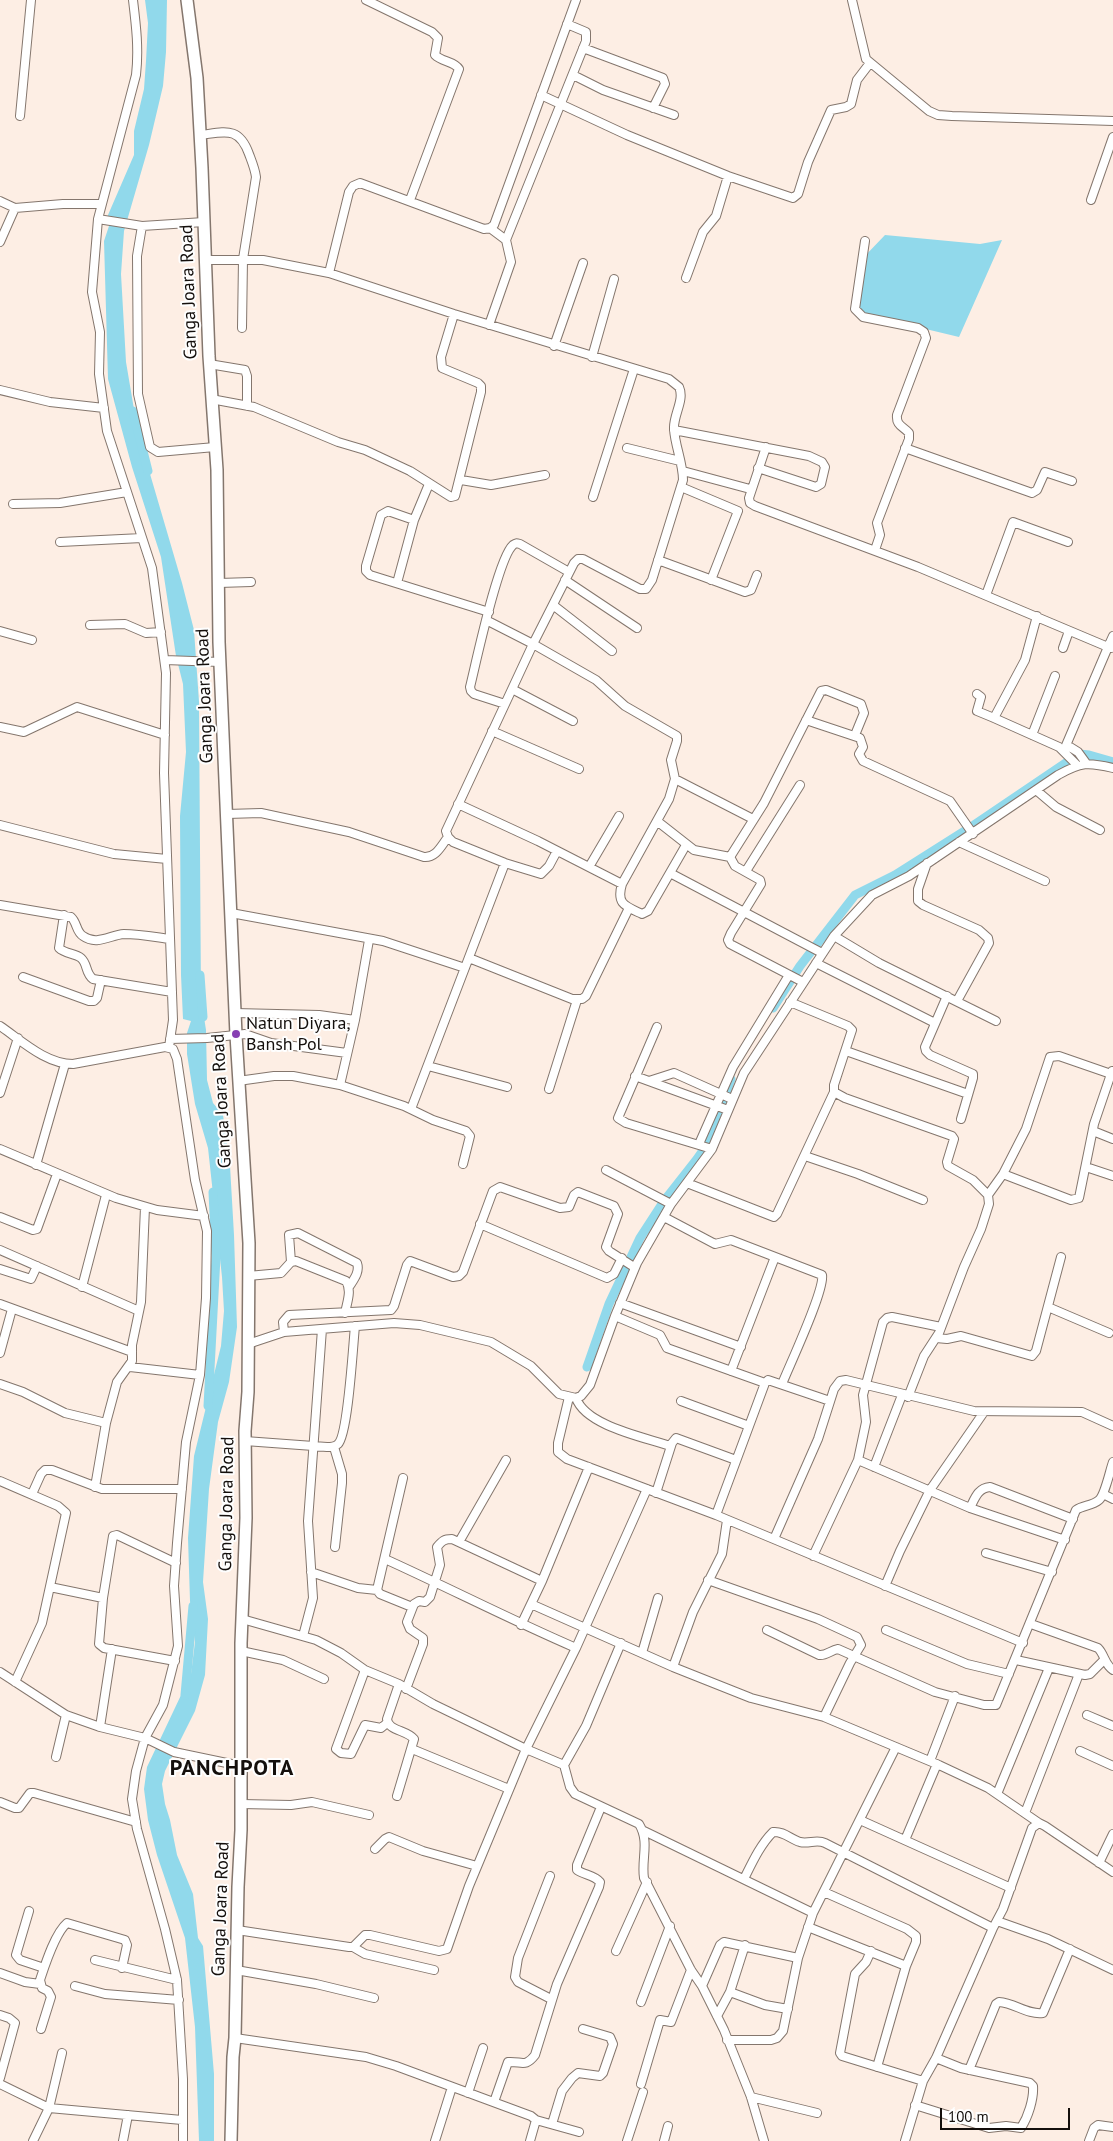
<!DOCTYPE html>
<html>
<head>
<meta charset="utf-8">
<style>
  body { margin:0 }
  #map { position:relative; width:1113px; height:2141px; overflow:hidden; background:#fdeee4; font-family:"PT Sans",sans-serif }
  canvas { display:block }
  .scale { position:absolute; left:940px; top:2108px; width:130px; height:22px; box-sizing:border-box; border:2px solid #140f0c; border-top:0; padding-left:6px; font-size:15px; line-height:18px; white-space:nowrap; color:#140f0c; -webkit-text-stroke:4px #fefefe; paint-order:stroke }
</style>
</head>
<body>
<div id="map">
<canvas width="1113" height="2141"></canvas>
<div class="scale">100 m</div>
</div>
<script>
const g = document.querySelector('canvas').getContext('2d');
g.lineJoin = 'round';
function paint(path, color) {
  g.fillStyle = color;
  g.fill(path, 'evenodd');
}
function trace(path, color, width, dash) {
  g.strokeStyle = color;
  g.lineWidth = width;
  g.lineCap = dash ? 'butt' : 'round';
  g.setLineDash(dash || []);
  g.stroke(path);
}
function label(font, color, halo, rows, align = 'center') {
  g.font = font + ' "PT Sans",sans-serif';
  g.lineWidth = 4;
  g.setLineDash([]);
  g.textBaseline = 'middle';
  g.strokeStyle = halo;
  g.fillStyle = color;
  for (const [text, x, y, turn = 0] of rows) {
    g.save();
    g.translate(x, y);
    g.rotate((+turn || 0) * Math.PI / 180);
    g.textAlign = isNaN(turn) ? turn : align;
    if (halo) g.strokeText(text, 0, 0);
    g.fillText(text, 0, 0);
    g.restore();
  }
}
paint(new Path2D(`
  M145,0H167L166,52L163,86L149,145L124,231L121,274L126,362L138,433L182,583L194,630L199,702L201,998L206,1030L207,1080L213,1103L223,1115L230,1166L234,1235L237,1327L229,1382L218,1422L209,1489L203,1582L208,1619L205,1675L195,1711L165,1771L162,1784L165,1804L170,1820L177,1855L193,1894L198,1938L203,1946L214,2074V2141H199L195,2027L185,1938L157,1855L148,1820L144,1789L147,1767L191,1674L195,1642L190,1601L188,1538L194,1456L221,1346L224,1311L222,1277L208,1148L195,1104L187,1054V1033L191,1021L183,1019L181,975L180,816L186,752L183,684L176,656L161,557L132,467L108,379L104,241L109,226L108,215L134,155V131L144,89L146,61L148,23Z
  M885,235L980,244L1002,240L959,337L855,312L862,293V259Z`), '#91d9eb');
trace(new Path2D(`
  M133,411L148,471
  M200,975L203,1017
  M773,1008L800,966L855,895L895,875L974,825L1079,754L1089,755L1113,762
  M587,1367L609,1304L640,1238L664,1201L697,1159L706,1146L731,1079
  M208,1406L216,1257L213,1192
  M185,1695L193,1606`), '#91d9eb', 9);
const street = new Path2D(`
  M133,0C136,25 139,49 136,75L98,219L92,292L100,332L99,374L107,431L152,568L166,673L164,773L173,1020L169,1047
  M366,0L432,32L438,38L435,55C442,62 454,61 459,69L410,200
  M852,0L866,59L929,111L938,115L952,116L1113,121
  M583,48L663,78L665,84L653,108
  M573,75L603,90L674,115
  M541,95L627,135L728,176L793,198L798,194L808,162L831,110L846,107L851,104L857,80L870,63
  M20,116L31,0
  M200,135C225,132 239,126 249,154C252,162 255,169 256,177L243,259L242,328
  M1091,200L1113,137
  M0,201L15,208
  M98,219L142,226L204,222
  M142,226L137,256L138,394L150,447L158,452L215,447
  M506,240L586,41V32L567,24
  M865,241L855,309L863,317L918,328L924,332L926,338L897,415C896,426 903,426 909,433V439L877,523L880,535L875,550
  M0,242L15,208L63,204H101
  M205,260H263L329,273L454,314L669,379L679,387C685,400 673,415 674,429C675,446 683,463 683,480L652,580L646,589H640L583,559H578L574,563L533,644L446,831L448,837L453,842L505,863L541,874L549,866L557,851
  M329,273L349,192L353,186L360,183L484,229L490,228L494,225L576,0
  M686,278L703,232L716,216L728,176
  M489,325L511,262L506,240L490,228
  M554,346L583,263
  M592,357L614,279
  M209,364L245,370L247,376V406
  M0,390L50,402L104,408
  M211,399L254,407L338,442L365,450L410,471L451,497L455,496L481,392V386L478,383L442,368L441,357L454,314
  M674,430L809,456L822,462L825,467L821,484L816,487L758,468
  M766,447L749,498L750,503L755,506L918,567L1108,647L1113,636
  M627,448L680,461
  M905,448L1032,493L1037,490L1045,472L1072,481
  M683,471L750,489
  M461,480L491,485L545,475
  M681,487L738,511L711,580
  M593,497L634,369
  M13,504L60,503L127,492
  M414,520L388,511L381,515L366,566V571L370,575L489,612
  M60,542L142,538
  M658,560L745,592L751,590L757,575
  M565,580L637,628
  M219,583L251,582
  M397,583L414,520L429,484
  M986,595L1013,522L1068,542
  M553,605L612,651
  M1037,616L1025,660L994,718L1059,747L1077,765
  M486,620L533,644L596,680L625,706L677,736V741L671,760L675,779L669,799L622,884C616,904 625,906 642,914L648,911L686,845
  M90,625L125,624L146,633L161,632
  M0,631L32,640
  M1063,648L1069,631
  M165,660L220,662
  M512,689L573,721
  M977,694L981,697L977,711L994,718
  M505,704L474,694L471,691L470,687C476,663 498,558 513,545C516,543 516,543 520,544L569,572
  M806,720L860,738L863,747L859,754L863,761L950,801L973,834
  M0,727L24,732L77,707L165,735
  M492,731L579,769
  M1032,735L1055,676
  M1064,750L1108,647L1111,648
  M1064,750L1070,747L1078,752L1086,763
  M675,779L753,819
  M1036,790L1056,807L1100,830
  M458,804L538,841L622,884
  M227,814L261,813L349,832L424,857C436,858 441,846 448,837
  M657,821L694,850L730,857
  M0,825L114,854L167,859
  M959,842L1045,881
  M927,863L918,889V901L923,905L979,930L988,938L989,943L957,1001
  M589,867L619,816
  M746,871L800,785
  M670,873L822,953
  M0,905L71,917C77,922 76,932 83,936C97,946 110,935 124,934C139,934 155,937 170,939
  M231,913L383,941L465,968
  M64,915L59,948C65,954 75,953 81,958C88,964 85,973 93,979L172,992
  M834,936L879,963L996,1021
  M469,958L572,999H582L586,996L629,908
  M816,963L935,1023
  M23,977L89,1001H94L97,998L101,980
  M803,982L730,944L728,940L731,933L761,884L760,880L735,866L730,857L764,803L821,691L826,690L861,704L864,713L855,735
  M947,996L925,1047L926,1051L930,1055L973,1074V1078L961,1119
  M790,1002L848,1026L852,1030L834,1085V1092L845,1098L952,1136L954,1139L947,1162L948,1166L973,1180L988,1195L989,1204L981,1229L964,1267L939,1333L924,1356L908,1397
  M235,1013L319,1015L355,1020
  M0,1026C22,1041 46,1064 73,1064L165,1047L173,1049L177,1059L195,1180L207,1231L206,1298L200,1375L186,1442L177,1543L174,1586L178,1646L163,1705L145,1738L100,1727L66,1715L0,1672
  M657,1027L618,1118L626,1123L712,1149
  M170,1039L207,1038L245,1034L271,1043L347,1053
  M846,1051L968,1094
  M428,1066L507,1087
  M635,1076L728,1110
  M238,1081L274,1076H293L340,1085L404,1106L433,1120L466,1131L470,1136L463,1164
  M649,1081L674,1073L732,1099
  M340,1085L355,1020L369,940
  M549,1089L577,1000
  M0,1093L18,1038
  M411,1109L505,863
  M1093,1131L1113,1139
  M699,1144L733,1067L789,975
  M0,1149L116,1198L157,1210L204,1216
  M805,1156L858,1174L923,1200
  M36,1165L65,1064
  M1086,1167L1113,1176
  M606,1170L671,1204
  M1003,1174L1071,1200L1079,1198L1094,1124L1112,1071
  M687,1183L774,1217L777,1214L834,1092
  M988,1195L1003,1174L1026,1129L1050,1057L1059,1056L1111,1074
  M0,1217L33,1230L37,1229L57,1174
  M664,1217L715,1244L731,1240L822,1275C825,1290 790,1364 782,1384
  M480,1224L607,1278L614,1274L622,1258
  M0,1250L139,1311
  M291,1262L289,1235L298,1233L357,1263C360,1272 354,1279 349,1287
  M0,1269L31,1279L37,1266
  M248,1276L281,1273L291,1262L296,1261L346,1281C352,1291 347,1302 345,1313
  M82,1287L106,1195
  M620,1303L741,1347
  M0,1304L132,1352
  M1048,1307L1109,1333
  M615,1316L660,1335L667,1348L765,1383
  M284,1332L283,1322L289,1315L391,1310L394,1306L407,1265L410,1261L453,1277L459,1276L463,1272L493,1191L500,1187L560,1208L569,1207L574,1195L578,1192L614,1206L618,1214L606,1247L609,1251L634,1267
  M936,1338L947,1339L961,1336L1032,1356L1036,1351L1061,1257
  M248,1344L284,1332L394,1323L420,1325L491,1342L531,1366L559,1394L576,1398L581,1396L590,1385L615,1316L637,1263L671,1204L712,1149L744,1073L834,936L872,895L909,876L1058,775C1081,762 1088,762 1113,768
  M0,1353L12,1309
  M130,1367L200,1375
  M731,1371L775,1257
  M0,1384L23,1392L65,1413L106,1423
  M569,1397L558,1443V1452L567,1459L716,1515L1023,1643
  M576,1398C586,1426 644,1437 670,1446
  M681,1401L749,1426
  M245,1441L327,1447C331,1447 335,1447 338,1444C348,1435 353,1345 355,1326
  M334,1447L342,1474V1483L335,1547
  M858,1460L970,1508L1065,1540
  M874,1467L902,1395
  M403,1478L377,1590L380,1594L412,1607
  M0,1481L58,1506L66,1513L42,1623L15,1682
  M95,1487L106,1423L117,1382L132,1361V1345L141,1302L145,1207
  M656,1493L672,1443L676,1438L736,1460
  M32,1494L41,1474L45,1470H52L102,1489H182
  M1103,1494L1113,1499
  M970,1508C975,1498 978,1488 990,1487L1073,1519
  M716,1515L765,1383L768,1380L830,1401
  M774,1539L818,1439L834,1389L840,1381L846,1380L974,1411L1082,1412L1113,1426
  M459,1542L506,1460
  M986,1553L1052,1572
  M813,1556L858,1460L866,1422L863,1395L883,1322L887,1318L892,1317L941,1327
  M385,1559C449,1588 511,1620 576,1648
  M311,1572L358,1588L377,1590
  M708,1580L818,1619L857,1637L861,1645L850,1663L824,1717
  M885,1586L900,1551L930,1490L984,1412
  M50,1587L103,1598
  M531,1604L673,1667L751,1698L824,1717L939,1765L988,1788L1039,1823
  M242,1619L316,1640L341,1653L365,1670L399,1684L433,1704L526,1749L564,1765L570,1787L575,1794L639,1824C650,1842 641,1859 644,1878L691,1970L702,1986L724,2030L751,2097L764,2141
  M1031,1624L1098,1648C1105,1655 1104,1664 1113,1670
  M521,1625L542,1581L589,1467
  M767,1630L819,1655C826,1656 831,1650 838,1649L935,1692L984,1705H996L1076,1510C1083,1505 1092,1506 1099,1500C1105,1495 1110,1470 1113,1462
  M886,1630L967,1664L1009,1674
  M303,1636L313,1598L308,1521L322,1329
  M241,1651L283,1660L324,1679
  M642,1653L658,1598
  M1016,1660L1085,1675L1090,1674L1104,1660
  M175,1661L104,1648L99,1644L103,1598L113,1536L117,1535L176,1563
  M673,1667L693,1612L722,1554L727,1520
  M365,1670L336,1749L341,1753L351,1754L365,1725L381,1728L387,1723
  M406,1689L423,1644V1638L410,1629L407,1622L414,1604L419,1601L425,1602L430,1597L440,1565L437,1547C442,1541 444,1539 452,1539L542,1581
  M1087,1715L1113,1726
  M100,1727L112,1649
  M412,1749L509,1789
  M1080,1751L1113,1766
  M56,1757L66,1715
  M930,1761L955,1696
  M564,1765L586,1726L621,1643
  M997,1794L1049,1668
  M397,1796L414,1739C407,1730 388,1731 387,1719L399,1684
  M0,1802L15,1808H19L30,1793H34L136,1822
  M241,1804L291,1805L312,1802L369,1815
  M1025,1813L1079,1674
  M860,1820L1011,1888
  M642,1830L813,1913
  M905,1840L937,1764
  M375,1849L385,1839L389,1837L423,1851L477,1866
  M1099,1863L1113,1834
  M550,1876L518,1958L515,1977L518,1982L551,1999
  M744,1879C752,1863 760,1845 773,1832C784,1831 790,1839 800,1842C809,1844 817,1839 825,1843L993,1928
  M824,1892L907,1929L916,1936V1942L906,1966L877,2067
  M29,1911L16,1955L20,1960L44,1968
  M997,1921L1048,1939L1113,1970
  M808,1927L906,1966
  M237,1930L349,1947H353L365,1935H370L439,1951L447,1949L469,1886L526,1749L576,1648L647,1489
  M353,1947L365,1954L434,1970
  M616,1951L647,1882
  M871,1951L866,1962L855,1974L840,2053L842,2056L923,2081
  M95,1960L177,1980
  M236,1970L316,1984L374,1998
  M0,1973L25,1982L40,1984
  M75,1986L105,1994L179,2000
  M702,1986L720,1945L724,1942L798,1958
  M730,1992L765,2005L788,2009
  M641,2002L670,1926
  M0,2015L9,2018L15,2023L0,2078
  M717,2016L730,1992L745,1945
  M41,2029L51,1997L48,1991L42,1988L40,1980C45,1965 55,1933 67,1923L125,1940L127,1945L122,1968
  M235,2038L366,2057L396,2066L531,2116L536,2120L579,2132
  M727,2040H771L777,2038L783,2031L798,1958L813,1913L896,1747
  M969,2070L996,2004L999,2002C1015,2003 1027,2015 1043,2013L1070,1949
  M0,2084L49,2108L182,2120
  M641,2084L660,2020L671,2022L691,1970
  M468,2093L483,2048
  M751,2097L817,2113
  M494,2102L508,2062C522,2061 525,2068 535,2055L557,1984L599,1887L600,1882C594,1875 584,1875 577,1870V1865L601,1807
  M915,2105L989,2128L1006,2126L1021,2128C1028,2117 1034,2099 1033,2086L1030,2083L961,2068L936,2058
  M552,2124L562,2091L572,2078L578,2073L600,2076L603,2073L613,2044L610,2037L583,2029
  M33,2141L49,2108L62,2053
  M123,2141L128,2115
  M183,2141V2079L177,1980L165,1929L137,1829L132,1799L136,1771L145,1738L174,1752L241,1766
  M435,2141L452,2087
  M530,2141L536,2120
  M627,2141L643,2092
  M664,2141L668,2126
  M905,2141L923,2081L936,2058L993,1928L1003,1909L1032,1828L1039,1823L1045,1826L1113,1872
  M1089,2141L1094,2128L1098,2125L1113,2127`);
const secondary = new Path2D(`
  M187,0L197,78L202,168L209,356L217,470L219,642L236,1035L249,1243L248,1392L245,1431L246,1518L241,1643V1830L238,1887L235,2038L233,2057L231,2141`);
trace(street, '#84766d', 10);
trace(secondary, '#84766d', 14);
trace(street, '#fff', 8);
trace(secondary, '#fff', 11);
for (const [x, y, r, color] of [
  [236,1034,5,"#873fb2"]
]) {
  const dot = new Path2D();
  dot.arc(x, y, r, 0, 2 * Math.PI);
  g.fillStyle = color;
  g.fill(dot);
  trace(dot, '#fefefe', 2);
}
label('18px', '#140f0c', '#fefefe', [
  ["Ganga Joara Road",189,292,-92],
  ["Ganga Joara Road",205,696,-92],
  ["Ganga Joara Road",222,1101,-93],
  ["Ganga Joara Road",227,1504,-89],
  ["Ganga Joara Road",221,1909,-88]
]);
label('18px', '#140f0c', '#fefefe', [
  ["Natun Diyara,",246,1024],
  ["Bansh Pol",246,1045]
], 'left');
g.letterSpacing = '1px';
label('bold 22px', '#140f0c', '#fefefe', [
  ["PANCHPOTA",232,1769]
]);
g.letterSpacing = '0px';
</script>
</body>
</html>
